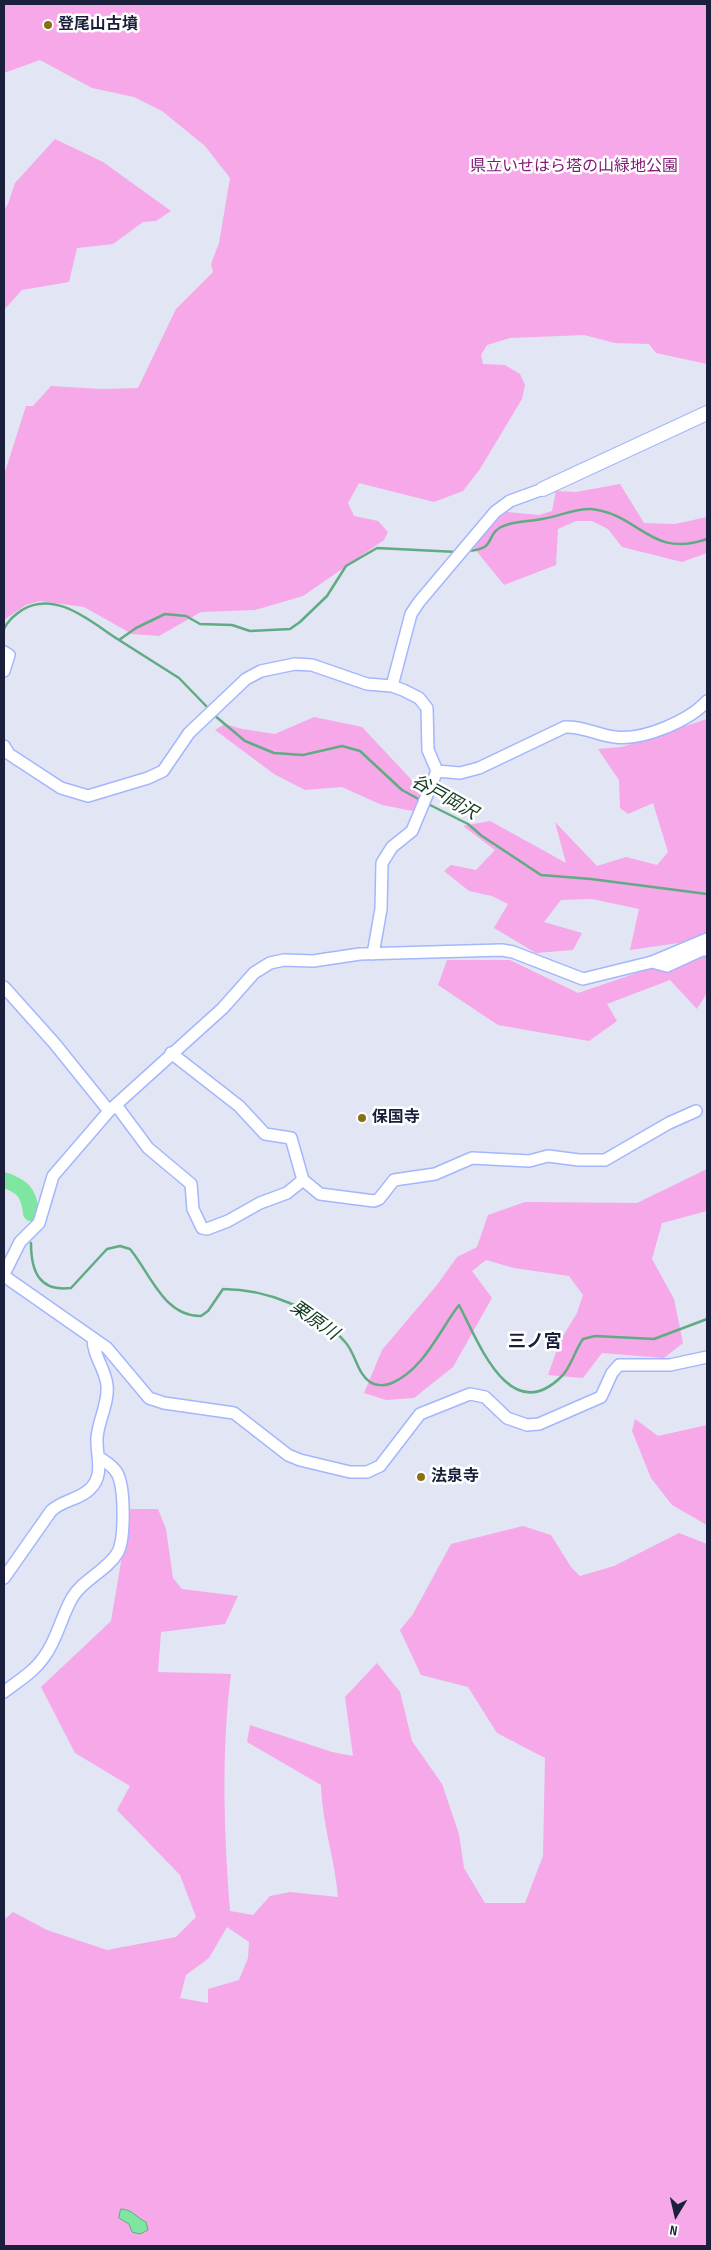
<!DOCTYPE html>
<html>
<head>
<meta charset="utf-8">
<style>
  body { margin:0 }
  #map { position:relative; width:711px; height:2250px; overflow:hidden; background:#e1e5f4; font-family:"Sofia Sans Condensed",sans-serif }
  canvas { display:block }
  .frame { position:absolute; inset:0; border:5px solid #1a203b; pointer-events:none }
  .north { position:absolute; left:651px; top:2190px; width:50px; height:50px; -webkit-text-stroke:4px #fff; paint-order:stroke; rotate:189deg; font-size:14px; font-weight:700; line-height:20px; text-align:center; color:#1a203b }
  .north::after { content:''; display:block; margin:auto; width:18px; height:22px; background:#1a203b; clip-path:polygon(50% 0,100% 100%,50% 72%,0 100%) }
</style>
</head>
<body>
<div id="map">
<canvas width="711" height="2250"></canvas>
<div class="frame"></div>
<div class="north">N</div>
</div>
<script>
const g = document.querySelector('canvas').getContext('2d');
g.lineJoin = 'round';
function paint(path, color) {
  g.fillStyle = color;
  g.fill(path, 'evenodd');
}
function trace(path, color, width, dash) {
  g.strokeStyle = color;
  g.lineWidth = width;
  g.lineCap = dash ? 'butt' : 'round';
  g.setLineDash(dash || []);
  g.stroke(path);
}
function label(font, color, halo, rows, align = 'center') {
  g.font = font + ' "Sofia Sans Condensed","Noto Sans JP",sans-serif';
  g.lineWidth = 5;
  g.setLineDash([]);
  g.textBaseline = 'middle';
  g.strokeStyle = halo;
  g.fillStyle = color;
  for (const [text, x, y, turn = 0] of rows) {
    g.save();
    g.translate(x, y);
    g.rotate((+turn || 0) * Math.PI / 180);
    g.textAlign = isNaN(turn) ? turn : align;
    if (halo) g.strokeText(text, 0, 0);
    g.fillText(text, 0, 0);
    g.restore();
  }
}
paint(new Path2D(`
  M4,4H707V364L656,353L649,344L615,343L584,335L510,338L487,345L481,355L483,364L505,365L520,374L525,385L522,399L480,469L463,491L434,502L359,483L348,503L354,516L378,521L388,532L384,540L303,596L255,610L201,612L159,636L132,634L84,607L40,601L26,605L4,620V475L26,406H33L51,386L101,389L138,388L176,309L213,272L211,264L219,243L230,178L205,146L162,111L134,97L92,88L40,60L4,73Z
  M55,139L103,162L171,211L156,221L143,222L113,244L77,248L69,282L22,290L4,310V210L8,204L15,183Z
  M620,484L644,523L675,524L707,517V553L682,562L622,547L608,529L592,521H576L558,529L556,565L504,585L474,548L492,523L507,512L539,515L552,511L556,491L576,492Z
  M314,717L362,727L422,791L413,811L382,805L342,787L305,790L274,774L215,730L225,724L242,729L275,734Z
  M707,719V939L630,950L639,909L592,899L561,900L544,922L582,933L573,950L536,953L494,928L508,904L492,896L469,891L444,871L451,865L476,870L495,850L463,826L490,821L566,863L555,822L597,866L626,857L657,865L668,852L653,803L628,814L620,808L619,780L598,749L622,747Z
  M707,949V993L697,1009L670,980L607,1004L617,1021L589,1041L498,1025L438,985L447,960H510L578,993Z
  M707,1169V1211L662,1223L652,1259L674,1299L683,1343L664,1358L602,1353L583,1378L548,1375L560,1341L577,1313L583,1295L569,1276L514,1268L486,1260L472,1271L492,1298L453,1367L414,1398L386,1400L364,1393L382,1350L437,1285L457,1257L477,1247L488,1215L525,1202L637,1203Z
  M635,1419L658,1436L707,1425V1525L672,1505L651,1478L632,1431Z
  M130,1509H158L166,1529L173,1578L182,1589L238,1596L225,1624L161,1632L158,1672L231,1674C221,1753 224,1831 230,1911L253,1915L270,1896L290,1892L338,1897C335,1859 322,1824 321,1785L247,1742L250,1725L332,1752L353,1756L345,1697L377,1663L400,1692L412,1741L442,1784L459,1834L464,1868L485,1903H525L543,1856L545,1758L497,1733L468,1687L421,1675L400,1630L413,1614L451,1544L523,1526L551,1535L571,1567L580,1576L614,1566L679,1533L707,1544V2246H4V1920L13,1912L47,1930L107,1950L176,1937L196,1917L180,1875L117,1810L130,1786L75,1753L41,1687L111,1621ZM227,1927L249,1942L248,1958L239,1980L208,1989V2003L180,1998L186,1975L209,1958Z`), '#f6a8e8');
const water = new Path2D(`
  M121,2209C132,2209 137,2218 146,2222L148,2230L140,2234L132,2232L129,2224L119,2218Z`);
paint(water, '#7fe6a1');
trace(water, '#61ab82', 1);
trace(new Path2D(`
  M467,551C497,550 485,535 501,527C515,520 529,522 542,519C557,517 576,508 591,509C640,514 650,559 707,539
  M4,629C8,620 14,616 22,610C56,589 92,623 119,640L136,628L165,614L186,616L200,624L232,625L250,631L290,629L300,622L327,596L346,566L377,548L457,552
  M119,640L179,678L209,709
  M214,715L245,741L274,753L303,755L342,746L360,751L402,790L422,801
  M426,803L468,824L482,836L541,875L591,879L707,894
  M31,1243C31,1271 39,1292 71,1288L107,1249L120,1246L130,1249C150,1273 164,1317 201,1316L208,1311L223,1289C267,1289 317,1309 346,1343C356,1355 357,1373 370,1382C376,1386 385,1386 392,1383C424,1369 439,1331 459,1305C479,1343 510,1428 562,1376C571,1367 575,1350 583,1339L595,1336L654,1339L707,1319`), '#61ab82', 2.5);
trace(new Path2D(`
  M4,1180C22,1186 29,1192 31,1213`), '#7fe6a1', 16);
const minor = new Path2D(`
  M4,652L9,655L4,671
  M392,686L411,614L419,602L495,512L510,501L543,489
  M4,746L9,754L61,788L88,796L148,778L163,771L189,733L246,679L261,671L295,664L312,665L367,684L392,686L403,690L419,698L427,708L428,750L437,771L412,831L392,847L382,863L381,909L373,954
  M437,771L460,773L479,768L565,727C583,726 597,735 615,737C642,741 689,721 707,701
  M652,962L667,966L702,950H707
  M4,987L55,1044L109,1111
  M171,1053L239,1106L265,1134L291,1138L303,1180L320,1194L374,1201L379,1199L394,1180L435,1174L472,1158L529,1161L548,1156L579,1160H605L669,1123L696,1111
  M116,1105L148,1148L191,1184L193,1209L202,1228L207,1229L228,1221L260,1203L287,1193L303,1180
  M4,1274L20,1242L39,1223L53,1176L109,1111L223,1008L254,973L270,963L284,960L313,961L360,954L502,950L513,952L583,979L652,962L707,939
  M4,1276L107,1348L149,1398L164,1403L234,1413L288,1455L300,1460L350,1472H367L380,1466L420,1414L470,1394L485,1397L507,1418L527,1425L539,1424L601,1397L612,1373L619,1365H670L707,1357
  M4,1578L51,1511C62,1500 79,1500 90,1489C105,1475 96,1455 97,1438C98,1421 109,1403 107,1385C105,1368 93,1356 93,1338
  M4,1692C18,1681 34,1672 44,1657C57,1640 61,1617 72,1598C83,1579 107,1571 118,1552C125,1538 125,1487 117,1473C113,1466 106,1462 100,1458`);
const tertiary = new Path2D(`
  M543,489L707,413`);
trace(minor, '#a4b6fe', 14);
trace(tertiary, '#a4b6fe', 16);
trace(minor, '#fff', 11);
trace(tertiary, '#fff', 14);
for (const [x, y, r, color] of [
  [48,25,5,"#897012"],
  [362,1118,5,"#897012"],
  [421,1477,5,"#897012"]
]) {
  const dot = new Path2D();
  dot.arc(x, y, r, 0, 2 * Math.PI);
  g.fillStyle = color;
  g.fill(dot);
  trace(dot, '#fff', 2);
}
label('bold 16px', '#1a203b', '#fff', [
  ["登尾山古墳",58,25],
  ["保国寺",372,1118],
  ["法泉寺",431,1477]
], 'left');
label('16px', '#801b75', '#fff', [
  ["県立いせはら塔の山緑地公園",574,167]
]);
label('italic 18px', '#103b20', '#fff', [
  ["谷戸岡沢",444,798,29],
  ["栗原川",314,1321,35]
]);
label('bold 18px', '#1a203b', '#fff', [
  ["三ノ宮",535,1342]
]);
</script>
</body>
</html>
